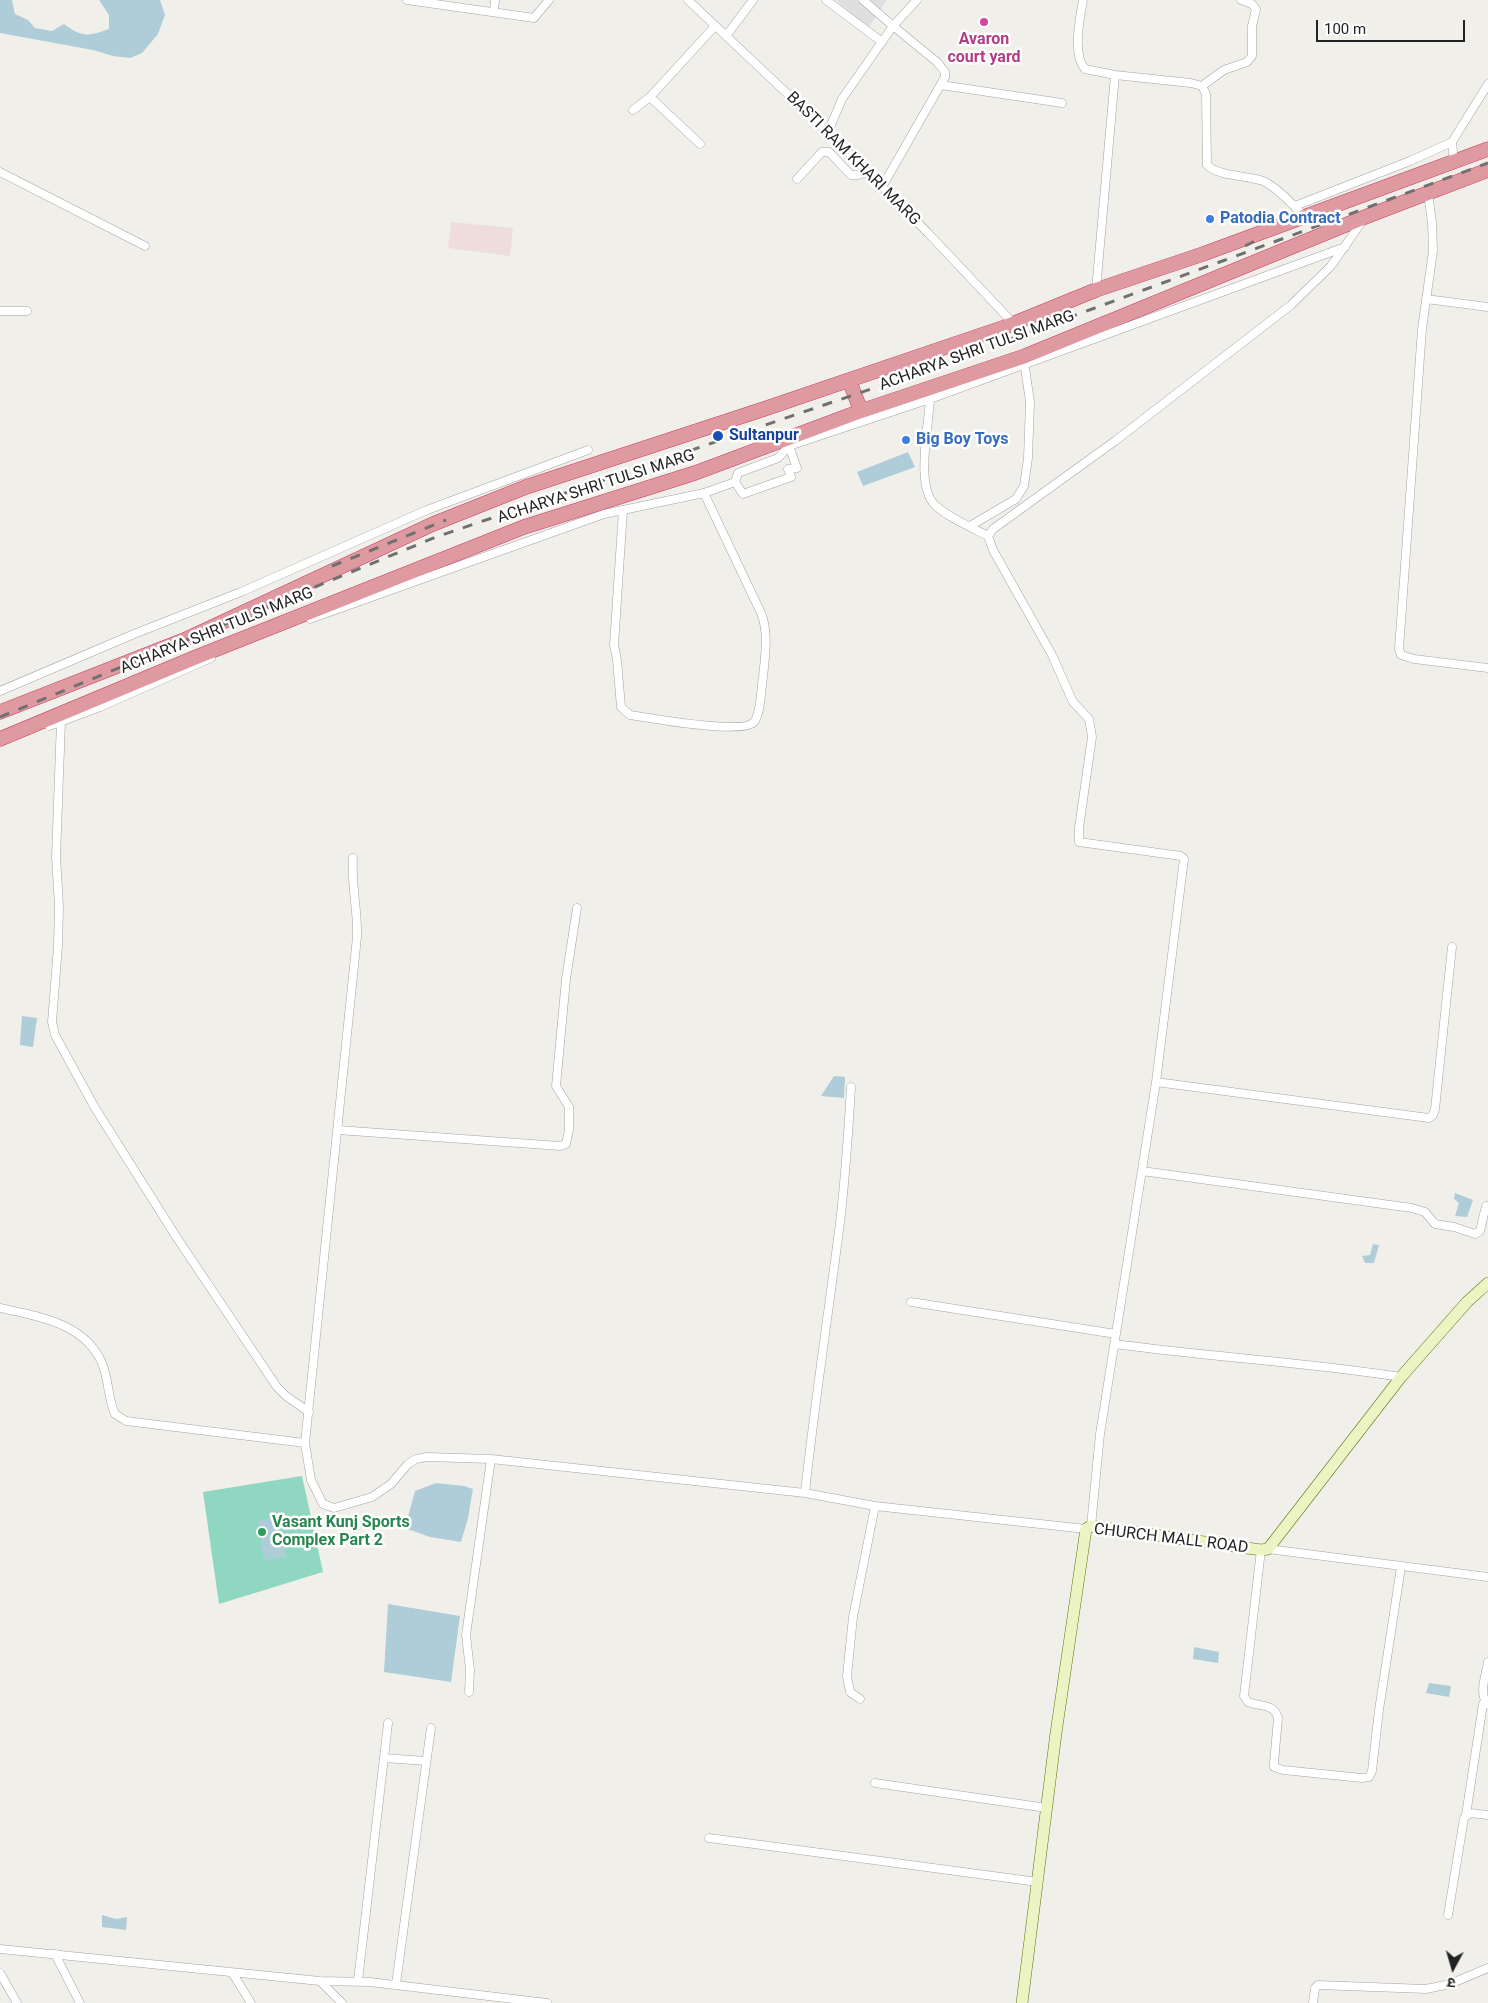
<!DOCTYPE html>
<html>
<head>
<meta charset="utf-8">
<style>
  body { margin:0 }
  #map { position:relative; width:1488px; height:2003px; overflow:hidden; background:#f1efe9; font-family:Roboto,"Noto Sans Devanagari",sans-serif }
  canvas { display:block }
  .north { position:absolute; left:1428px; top:1943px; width:50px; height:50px; -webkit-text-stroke:4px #fff; paint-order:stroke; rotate:186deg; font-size:14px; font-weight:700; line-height:20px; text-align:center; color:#222 }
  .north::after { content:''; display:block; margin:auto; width:18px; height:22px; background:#222; clip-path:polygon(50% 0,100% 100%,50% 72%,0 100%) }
  .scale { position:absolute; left:1316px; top:20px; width:149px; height:22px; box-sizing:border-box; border:2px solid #222; border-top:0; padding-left:6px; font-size:15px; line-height:18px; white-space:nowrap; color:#222; -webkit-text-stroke:4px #fff; paint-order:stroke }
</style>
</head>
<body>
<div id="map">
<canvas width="1488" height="2003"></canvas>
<div class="north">उ</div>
<div class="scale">100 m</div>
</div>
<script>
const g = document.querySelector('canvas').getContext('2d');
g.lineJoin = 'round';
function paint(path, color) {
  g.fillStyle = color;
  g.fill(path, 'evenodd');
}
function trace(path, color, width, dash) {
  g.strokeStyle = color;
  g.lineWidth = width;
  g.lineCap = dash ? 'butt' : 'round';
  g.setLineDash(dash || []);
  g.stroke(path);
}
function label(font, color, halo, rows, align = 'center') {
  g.font = font + ' Roboto,sans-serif';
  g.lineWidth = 5;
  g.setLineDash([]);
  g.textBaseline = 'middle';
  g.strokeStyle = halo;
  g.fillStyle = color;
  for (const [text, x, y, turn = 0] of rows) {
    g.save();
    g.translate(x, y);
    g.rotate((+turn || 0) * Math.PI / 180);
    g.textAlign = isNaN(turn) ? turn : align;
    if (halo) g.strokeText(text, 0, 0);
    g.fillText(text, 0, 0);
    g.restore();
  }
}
paint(new Path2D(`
  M836,0H887L868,29Z`), '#e0dfdf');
paint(new Path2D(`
  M451,222L513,228L510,256L448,248Z`), '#efdddb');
paint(new Path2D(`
  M302,1476L323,1572L219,1604L203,1492Z`), '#90d7c2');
paint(new Path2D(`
  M0,0H12L15,14L28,20L35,28L52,31L64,24C82,38 89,36 109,29V15L99,0H160L165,15L158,34L142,53L130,58L113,56L93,50L0,33Z
  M908,452L915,467L863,486L857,472Z
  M22,1016L37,1018L33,1047L20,1045Z
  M834,1076L845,1077L844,1098L821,1096Z
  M1455,1193L1473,1200L1467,1217L1455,1216L1459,1203L1454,1199Z
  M1373,1244L1379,1245L1374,1263H1365L1362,1256L1370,1255Z
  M436,1483L464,1486L473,1489L468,1518L461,1542L430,1537L405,1528L415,1491Z
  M280,1517L286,1557L264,1560L258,1521Z
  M388,1604L460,1616L451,1682L384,1672Z
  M1194,1647L1219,1652L1218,1663L1193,1659Z
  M1429,1683L1451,1686L1449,1697L1426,1693Z
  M102,1915L116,1919L127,1917L126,1930L102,1927Z`), '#afccd9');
const street = new Path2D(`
  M407,0L534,18L549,0
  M688,0L828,132L928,233L1013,323
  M826,0L882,42
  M1083,0C1080,17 1072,55 1085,69L1115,75L1191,83L1202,86L1206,94L1207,165C1220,177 1246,175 1263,181C1277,187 1294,206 1305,217
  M494,11L495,0
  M726,36L753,0
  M941,85L1062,103
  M1202,86L1224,70L1247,62L1252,56V26L1256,9L1252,4L1241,0
  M650,97L700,144
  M633,110L650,97L715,26
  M828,132L842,99L893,26L863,0
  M1454,162L1452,142L1488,84
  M0,172L145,246
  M797,179L822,152H829L851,175H858L867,172
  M882,187L945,77V72L937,62L893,26L917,0
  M1428,193L1432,223L1433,251L1422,329L1399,649L1401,655L1414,659L1488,668
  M1295,206L1410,161L1452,142
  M1096,290L1115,75
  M1426,299L1488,307
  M0,311H27
  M930,399C929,425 915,486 935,505C949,518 971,527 988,536
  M735,482L738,473L778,458L789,446
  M623,510L614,645L617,660L621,707L630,715C650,718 743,735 754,722C761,714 761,688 763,677C765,657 769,632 761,613L704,493
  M970,526L1016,499L1024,486L1028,458L1030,402L1024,361
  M310,619L604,514L704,493L735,482L743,494L791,477L788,469L797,468L789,446L930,399L1345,247
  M0,691L134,634L241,592L427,510L588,450
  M61,721L56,857L59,906L58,946L52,1022L55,1035L95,1108L177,1238L277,1387L286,1396L309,1412
  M49,726L100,707L211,658
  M353,858C351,885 358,910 357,937L305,1443L311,1480L323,1504L334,1508L372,1497L391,1484L408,1464L416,1459L427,1457L491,1459L805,1493L875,1506L1086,1529
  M1156,1082L1429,1118L1433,1115L1435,1109L1452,947
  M338,1130L560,1146L566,1144L569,1130V1107L556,1086L566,979L577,908
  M1142,1171L1412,1208L1425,1212L1435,1224L1454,1227L1475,1234L1480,1231L1486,1206
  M911,1302L1116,1334
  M0,1308C38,1316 88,1324 103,1366C109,1382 108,1399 115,1414L126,1421L305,1443
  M1115,1344C1210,1357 1306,1362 1401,1377
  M805,1493C814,1408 827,1323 838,1238C845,1188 848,1138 851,1087
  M1091,1526L1100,1434L1156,1082L1184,859L1181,856L1079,842V828L1092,737L1089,719L1073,702L1052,655L993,550L988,536L993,529L1115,441L1291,305L1331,266L1363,220
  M1268,1549L1488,1577
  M1261,1550L1244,1696L1248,1702C1260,1707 1274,1703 1278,1718L1274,1763V1767L1283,1770L1362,1778L1369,1777L1372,1771L1379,1710L1401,1567
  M1488,1662C1486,1674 1478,1695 1488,1704
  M469,1692L470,1670L466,1635L491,1459
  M860,1699L850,1692L847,1676L853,1617L875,1506
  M384,1758L426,1761
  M875,1783L1047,1808
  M1466,1815L1483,1704
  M709,1838L1038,1882
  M1448,1915L1464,1818L1470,1813L1488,1815
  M0,1949L320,1981L370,1982L547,2003
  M55,1954L80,2003
  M0,1973L17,2003
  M233,1974L251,2003
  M320,1981L342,2003
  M358,1981L388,1723
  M396,1984L431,1728
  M1313,2003L1315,1988L1318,1985L1426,1989L1450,1984L1488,1968`);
const secondary = new Path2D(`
  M1022,2003L1056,1733L1086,1529L1091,1526L1261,1550L1268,1549L1401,1377L1467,1302L1488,1283`);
const highway = new Path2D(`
  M849,380L861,411
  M0,712L184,640L433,524L526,487L764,409L1005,327L1096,290L1203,254L1488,149
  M0,739L194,658L524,527L695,473L861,411L1025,356L1365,217L1488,170`);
trace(street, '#a3a3a3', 9);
trace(secondary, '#5e7011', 12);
trace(highway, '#ca3b60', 15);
trace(street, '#fff', 8);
trace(secondary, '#edf4c4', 11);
trace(highway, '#df9aa1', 14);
trace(new Path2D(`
  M1245,246L1263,237
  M332,566L446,520
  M0,717L436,537L924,371L1488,163`), '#707070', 3, [10, 10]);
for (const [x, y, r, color] of [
  [984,22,5,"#d1479c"],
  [1210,219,5,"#3f7fe0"],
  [718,436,6,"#1a4fb4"],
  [906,440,5,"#3f7fe0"],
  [262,1532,5,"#2e9e5b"]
]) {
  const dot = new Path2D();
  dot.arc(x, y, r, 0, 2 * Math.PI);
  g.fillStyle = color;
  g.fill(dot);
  trace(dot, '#fff', 2);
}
label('bold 16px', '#b23c85', '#fff', [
  ["Avaron",984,40],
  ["court yard",984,58]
]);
label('16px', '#222', '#fff', [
  ["BASTI RAM KHARI MARG",853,159,45],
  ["ACHARYA SHRI TULSI MARG",977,351,-20],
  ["ACHARYA SHRI TULSI MARG",596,487,-18],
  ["ACHARYA SHRI TULSI MARG",217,631,-22],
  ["CHURCH MALL ROAD",1171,1539,7]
]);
label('bold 16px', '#366cbe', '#fff', [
  ["Patodia Contract",1220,219],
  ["Big Boy Toys",916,440]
], 'left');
label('bold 16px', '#164399', '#fff', [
  ["Sultanpur",729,436]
], 'left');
label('bold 16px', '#27864d', '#fff', [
  ["Vasant Kunj Sports",272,1523],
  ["Complex Part 2",272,1541]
], 'left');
</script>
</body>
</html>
